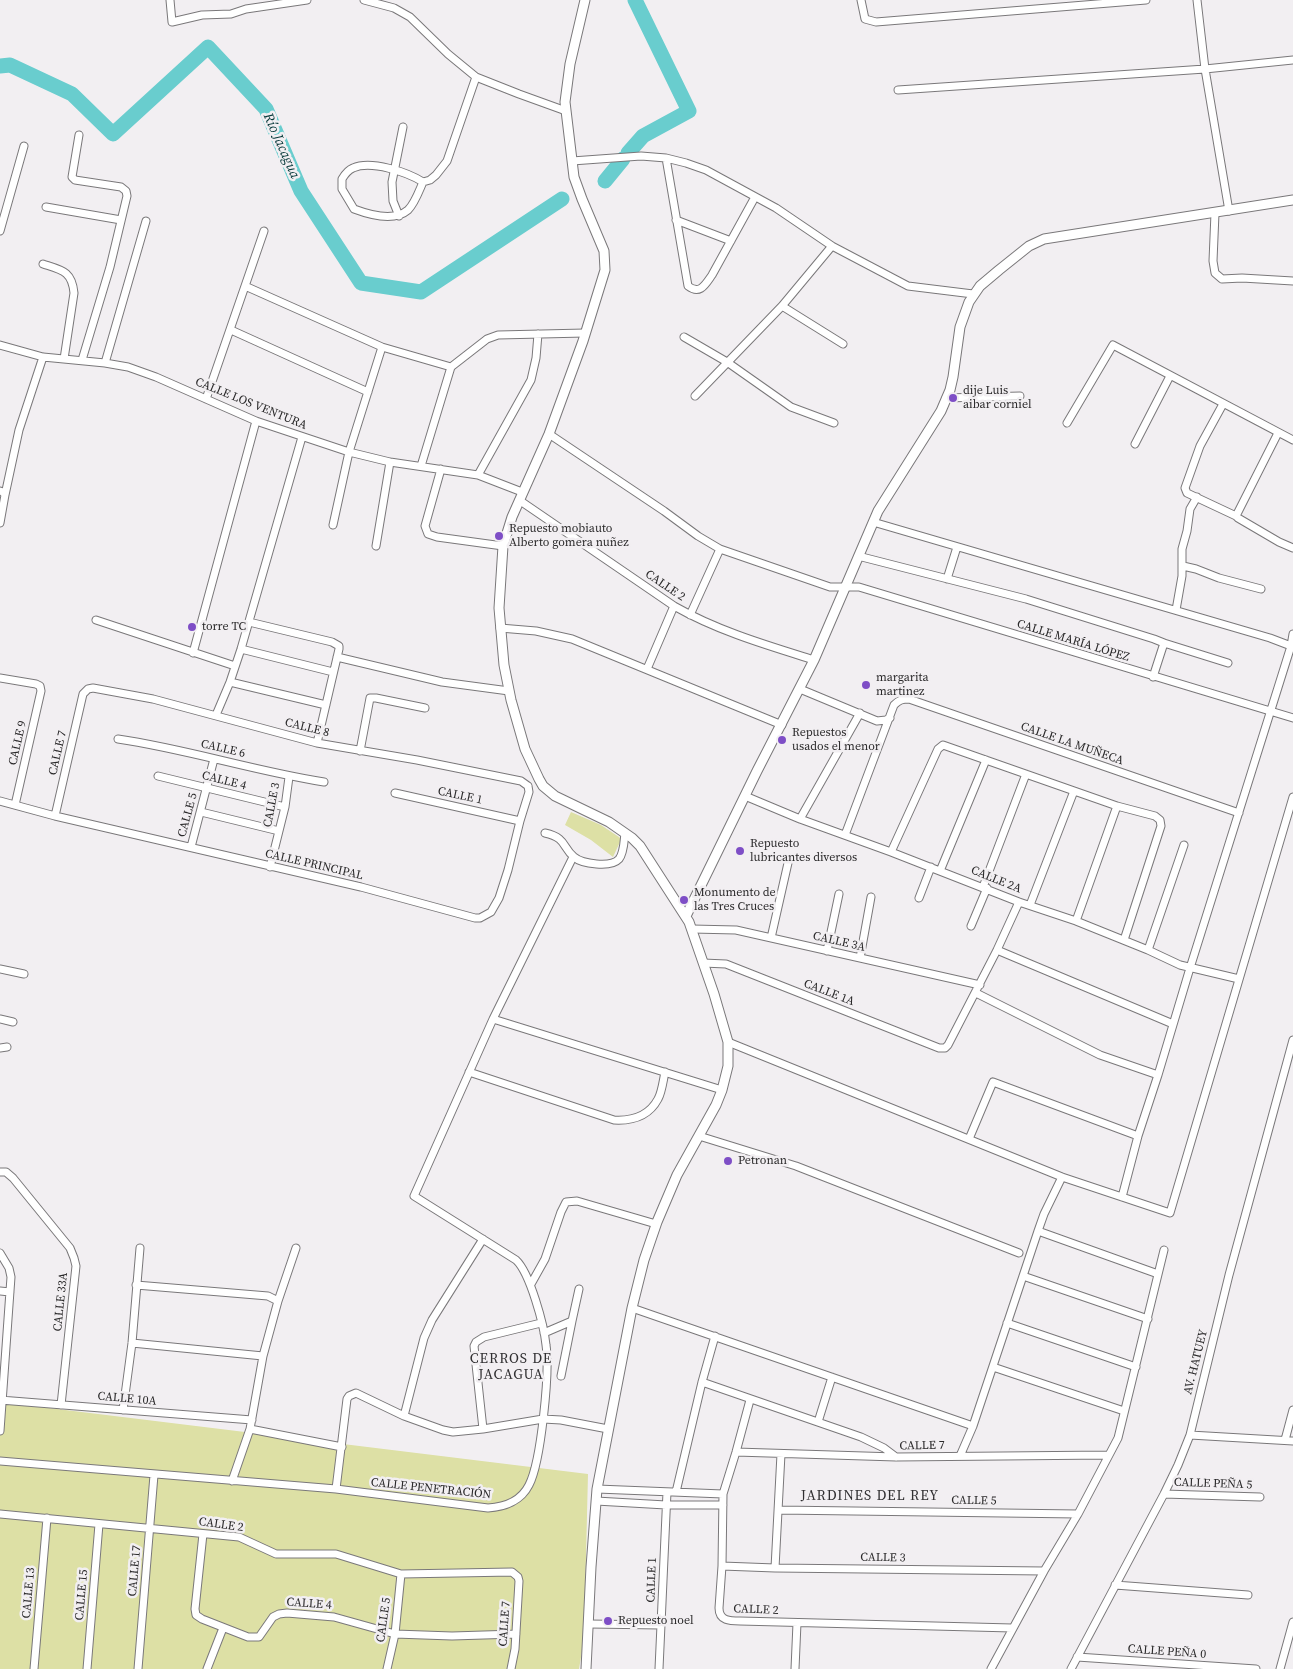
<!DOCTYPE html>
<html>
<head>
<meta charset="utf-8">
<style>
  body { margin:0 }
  canvas { display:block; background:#f2eff2 }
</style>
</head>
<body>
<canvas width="1293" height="1669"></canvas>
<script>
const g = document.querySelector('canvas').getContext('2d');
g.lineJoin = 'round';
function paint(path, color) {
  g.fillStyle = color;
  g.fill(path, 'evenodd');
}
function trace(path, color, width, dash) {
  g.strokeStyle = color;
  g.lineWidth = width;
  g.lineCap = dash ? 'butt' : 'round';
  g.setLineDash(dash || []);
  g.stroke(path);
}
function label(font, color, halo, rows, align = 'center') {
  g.font = font + ' "Source Serif 4",serif';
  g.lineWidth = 5;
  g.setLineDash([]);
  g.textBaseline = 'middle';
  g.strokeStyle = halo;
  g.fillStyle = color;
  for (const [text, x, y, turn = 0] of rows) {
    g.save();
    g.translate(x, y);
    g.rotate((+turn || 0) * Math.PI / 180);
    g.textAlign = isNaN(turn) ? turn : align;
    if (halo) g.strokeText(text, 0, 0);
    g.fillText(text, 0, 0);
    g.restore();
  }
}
paint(new Path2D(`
  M571,812L601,825L619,837L621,839L620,842L613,857L591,840L565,825Z
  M0,1402L588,1474L584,1639L579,1669H0Z`), '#dde0a5');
trace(new Path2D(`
  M0,66L10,65L72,94L113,134L208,47L266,109L301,191L361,283L421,292L562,199
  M628,153L643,136L689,111L635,0
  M605,181L623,159`), '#69cdce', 15);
const minor = new Path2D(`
  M170,0L172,22L202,15L231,14L246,9L307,0
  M364,0L394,8L410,17L448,54L476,77L519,94L566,111
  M861,0L865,19L876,22L1146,0
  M1197,0L1205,69L1229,211
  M898,90L1205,69L1293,60
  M79,135L72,177L75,180L121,187L126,191L127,196L110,267L82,360
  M666,158L688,286C700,295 705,285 712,275L755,197
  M572,161L641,156L666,158L686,163L706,170L776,208L832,246L908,286L973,294
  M423,182C419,191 415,203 408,210C394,222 370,215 354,209L342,189V179C345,174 348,170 353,168C371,160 407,172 423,182L430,180L436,175L447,161L476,77
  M46,207L121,220
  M1215,213L1213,261L1215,273L1222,279L1242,278L1293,281
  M399,216L393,201L392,182L403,127
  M676,220L731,241
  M0,231L24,146
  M43,264C62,270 72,271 74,293L64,359
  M245,286L382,347L451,367
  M782,306L843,344
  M231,330L368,392
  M684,337L727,362L791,407L834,423
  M0,345L43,357L105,363L128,367L156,377L256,421L349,452L390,462L478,475L522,492
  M105,363L146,221
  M695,396L782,306L832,246
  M946,398L1020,396
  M206,399L264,231
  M1223,404L1200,446L1185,488L1187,493L1236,516
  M1067,423L1113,345L1293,440
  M1278,433L1236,516L1238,518L1279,542L1293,548
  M549,434L664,511L698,536L720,549L830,587H859L1293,718
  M1135,444L1170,376
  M421,466L451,367L487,339L498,335L585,333
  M441,469L425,526L428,534L437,537L503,546
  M478,475L531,380L536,358L538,334
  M0,491L3,492L5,495L0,523
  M5,495L19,430L43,357
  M519,500L674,606C718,631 766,645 814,660
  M873,522L1270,638L1291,646
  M333,525L349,452L382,347
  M376,546L390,462
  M858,556L1026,599L1154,639L1164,643L1153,677
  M1183,566L1196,569L1219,578L1261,589
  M947,579L957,547
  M1176,610L1182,576V549L1187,531L1190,509L1197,497
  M690,615L720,549
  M96,620L235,666
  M249,622L332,642L339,646V649L317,743
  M500,628L536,631L572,639L782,725
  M1164,643L1228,663
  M241,649L333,672
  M193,653L256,421
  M337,657L442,682L509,691
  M647,669L674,606
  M0,678L36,684L40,686L41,691L15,805
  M230,682L326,705
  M800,689L877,721L886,720L890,718
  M216,715L230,682L241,649L302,437
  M118,739C187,749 254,771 324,782
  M360,751L370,698H376L425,708
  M158,776L285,807
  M395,793L520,821
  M745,796L800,819L891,852L1019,902L1076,921L1148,950L1180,965L1239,979
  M0,801L55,816L361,887L475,918H480L491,912L499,898L508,870L520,821L529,792L528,786
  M201,812L279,831
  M55,816L83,694L88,689L93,688L153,699L317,743L417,760L521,781L528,786
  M800,819L860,713
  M545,833C567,838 562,847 574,857C582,864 611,868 619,859C624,853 624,841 625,833
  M845,835L894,705C899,700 902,699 909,699L1239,813
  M191,847L214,759
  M891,852L938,749L943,745L1117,806L1155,816L1160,820L1161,826L1124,940
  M270,867L285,807L289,777
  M940,871L986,760
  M983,887L1026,774
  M919,898L931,867
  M1030,905L1074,791
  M1076,921L1117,806
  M971,926L987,888
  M692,929L736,930L980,985
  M771,938L788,863
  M997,950L1173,1024
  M1148,950L1184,845
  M827,951L839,894
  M860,958L871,897
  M703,963L726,964L939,1048H945L948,1045L997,950L1019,902
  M0,969L24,974
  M976,993L1100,1055L1158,1075
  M0,1019L13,1022
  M493,1019L722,1090
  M728,1042L1062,1177L1170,1213L1293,797
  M0,1048L7,1047
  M469,1072L614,1120C632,1121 649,1116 658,1099C662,1092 663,1081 665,1072
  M699,1136L796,1166L1019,1253
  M969,1139L993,1082L1138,1136
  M0,1172H6L13,1178L70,1248L74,1258L76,1266L61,1405
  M1122,1197L1138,1136L1158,1075L1190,968L1291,646L1293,634
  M1038,1231L1158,1274
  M0,1253L9,1268L11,1277L0,1431
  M1023,1276L1148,1319
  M531,1284L545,1259L561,1212L566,1202L577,1201L656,1224
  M136,1285L268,1296L278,1301
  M0,1291L10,1292
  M632,1308L973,1426
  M1007,1323L1136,1367
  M544,1333L572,1321L579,1289
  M132,1343L263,1356
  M993,1367L1124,1411
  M561,1376L572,1321
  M702,1382L861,1437L884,1448L896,1457
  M0,1400L252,1420
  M750,1400L736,1452L723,1494L722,1566L719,1608C719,1621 730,1621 740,1621L1012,1628
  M123,1410L132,1343L140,1248
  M404,1416L424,1338L432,1320L483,1239
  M818,1422L832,1377
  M250,1429L342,1447
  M483,1429L474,1346L476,1342L484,1337L541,1323
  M1190,1435L1293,1441
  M1285,1440L1293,1410
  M736,1452L896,1457L1108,1455
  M960,1456L973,1426L1038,1231L1044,1214L1062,1177
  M0,1461L336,1489L488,1508C504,1507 521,1501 529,1485C541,1462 550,1372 546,1345C544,1325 530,1273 516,1260L414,1196L493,1019L573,857
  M232,1481L250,1429L263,1356L278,1301L296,1248
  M336,1489L347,1399L349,1396L356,1393L404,1416L443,1430L453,1432L483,1429L543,1419L561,1420L608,1429
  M597,1489L723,1494
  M676,1492L702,1382L715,1336
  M1164,1494L1260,1497
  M596,1501L666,1505H723
  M779,1510L1078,1514
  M0,1514L239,1537L276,1554H336L401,1574L512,1572L518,1577L519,1581L515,1649L511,1669
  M203,1534L195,1609L196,1615L202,1619L248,1637H259L273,1617L279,1614L287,1613L334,1617L395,1634L452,1636L516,1634
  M722,1566L775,1568L1044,1571
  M775,1568L781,1454
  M1115,1585L1248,1595
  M589,1624L661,1625
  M1077,1657L1256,1669
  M34,1669L47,1518
  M87,1669L99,1524
  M138,1669L154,1475
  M207,1669L223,1628
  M387,1669L395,1634L401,1574
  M659,1669L667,1492
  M795,1669L797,1623
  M991,1669L1044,1571L1078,1514L1118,1438L1164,1250
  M1071,1669L1164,1494L1178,1465L1190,1435L1229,1275L1293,1040
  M1280,1669L1293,1622`);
const tertiary = new Path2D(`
  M585,0L570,64L565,102L574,177L582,199L604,251L605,270L583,341L549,434L512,517L503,546L499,608L504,665L511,700L525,749L539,779L543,786L555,796L609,822L632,838L640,846L689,922L714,994L728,1042V1066L722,1090L716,1105L677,1175L657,1222L644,1260L632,1308L597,1489L591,1567L586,1669
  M686,916L757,771L814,660L878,511L941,411L950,390L953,377L960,327L969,302L980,286L999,270L1029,246L1044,239L1293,200`);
trace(minor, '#7a787a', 9);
trace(tertiary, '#7a787a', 11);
trace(minor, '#fff', 7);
trace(tertiary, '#fff', 9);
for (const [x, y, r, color] of [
  [953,398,5,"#7e4ec6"],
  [499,536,5,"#7e4ec6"],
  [192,627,5,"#7e4ec6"],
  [866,685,5,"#7e4ec6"],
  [782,740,5,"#7e4ec6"],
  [740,851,5,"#7e4ec6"],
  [684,900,5,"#7e4ec6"],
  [728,1161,5,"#7e4ec6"],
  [608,1621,5,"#7e4ec6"]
]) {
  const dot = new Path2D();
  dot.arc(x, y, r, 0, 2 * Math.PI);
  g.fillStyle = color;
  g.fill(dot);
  trace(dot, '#f2eff2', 2);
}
label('12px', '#2a292a', '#f2eff2', [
  ["dije Luis",963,391],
  ["aibar corniel",963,405],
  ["Repuesto mobiauto",509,529],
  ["Alberto gomera nuñez",509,543],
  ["torre TC",202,627],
  ["margarita",876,678],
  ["martinez",876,692],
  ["Repuestos",792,733],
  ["usados el menor",792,747],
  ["Repuesto",750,844],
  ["lubricantes diversos",750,858],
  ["Monumento de",694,893],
  ["las Tres Cruces",694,907],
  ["Petronan",738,1161],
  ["Repuesto noel",618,1621]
], 'left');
label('12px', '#2a292a', '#f2eff2', [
  ["CALLE LOS VENTURA",251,404,22],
  ["CALLE 2",665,586,34],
  ["CALLE MARÍA LÓPEZ",1073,641,17],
  ["CALLE 8",307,728,14],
  ["CALLE 9",18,743,-77],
  ["CALLE LA MUÑECA",1072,744,19],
  ["CALLE 6",223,749,13],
  ["CALLE 7",58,753,-77],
  ["CALLE 4",224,781,14],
  ["CALLE 1",460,796,12],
  ["CALLE 3",272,805,-79],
  ["CALLE 5",188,815,-75],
  ["CALLE PRINCIPAL",314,865,13],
  ["CALLE 2A",996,880,22],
  ["CALLE 3A",839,942,13],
  ["CALLE 1A",829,993,21],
  ["CALLE 33A",61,1302,-84],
  ["AV. HATUEY",1196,1362,-76],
  ["CALLE 10A",127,1399,5],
  ["CALLE 7",922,1446,-1],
  ["CALLE PEÑA 5",1213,1484,2],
  ["CALLE PENETRACIÓN",431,1489,6],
  ["CALLE 5",974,1501,1],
  ["CALLE 2",221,1525,8],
  ["CALLE 3",883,1558,1],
  ["CALLE 17",135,1571,-85],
  ["CALLE 1",652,1580,-88],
  ["CALLE 13",29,1593,-85],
  ["CALLE 15",82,1595,-85],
  ["CALLE 4",309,1604,4],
  ["CALLE 2",756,1610,2],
  ["CALLE 5",384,1620,-82],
  ["CALLE 7",505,1624,-86],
  ["CALLE PEÑA 0",1167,1652,4]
]);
label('italic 14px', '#07393a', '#f2eff2', [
  ["Río Jacagua",281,146,66]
]);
g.letterSpacing = '1px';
label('14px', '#302f31', '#f2eff2', [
  ["CERROS DE",511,1359],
  ["JACAGUA",511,1375],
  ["JARDINES DEL REY",870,1496]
]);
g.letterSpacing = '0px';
</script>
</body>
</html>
